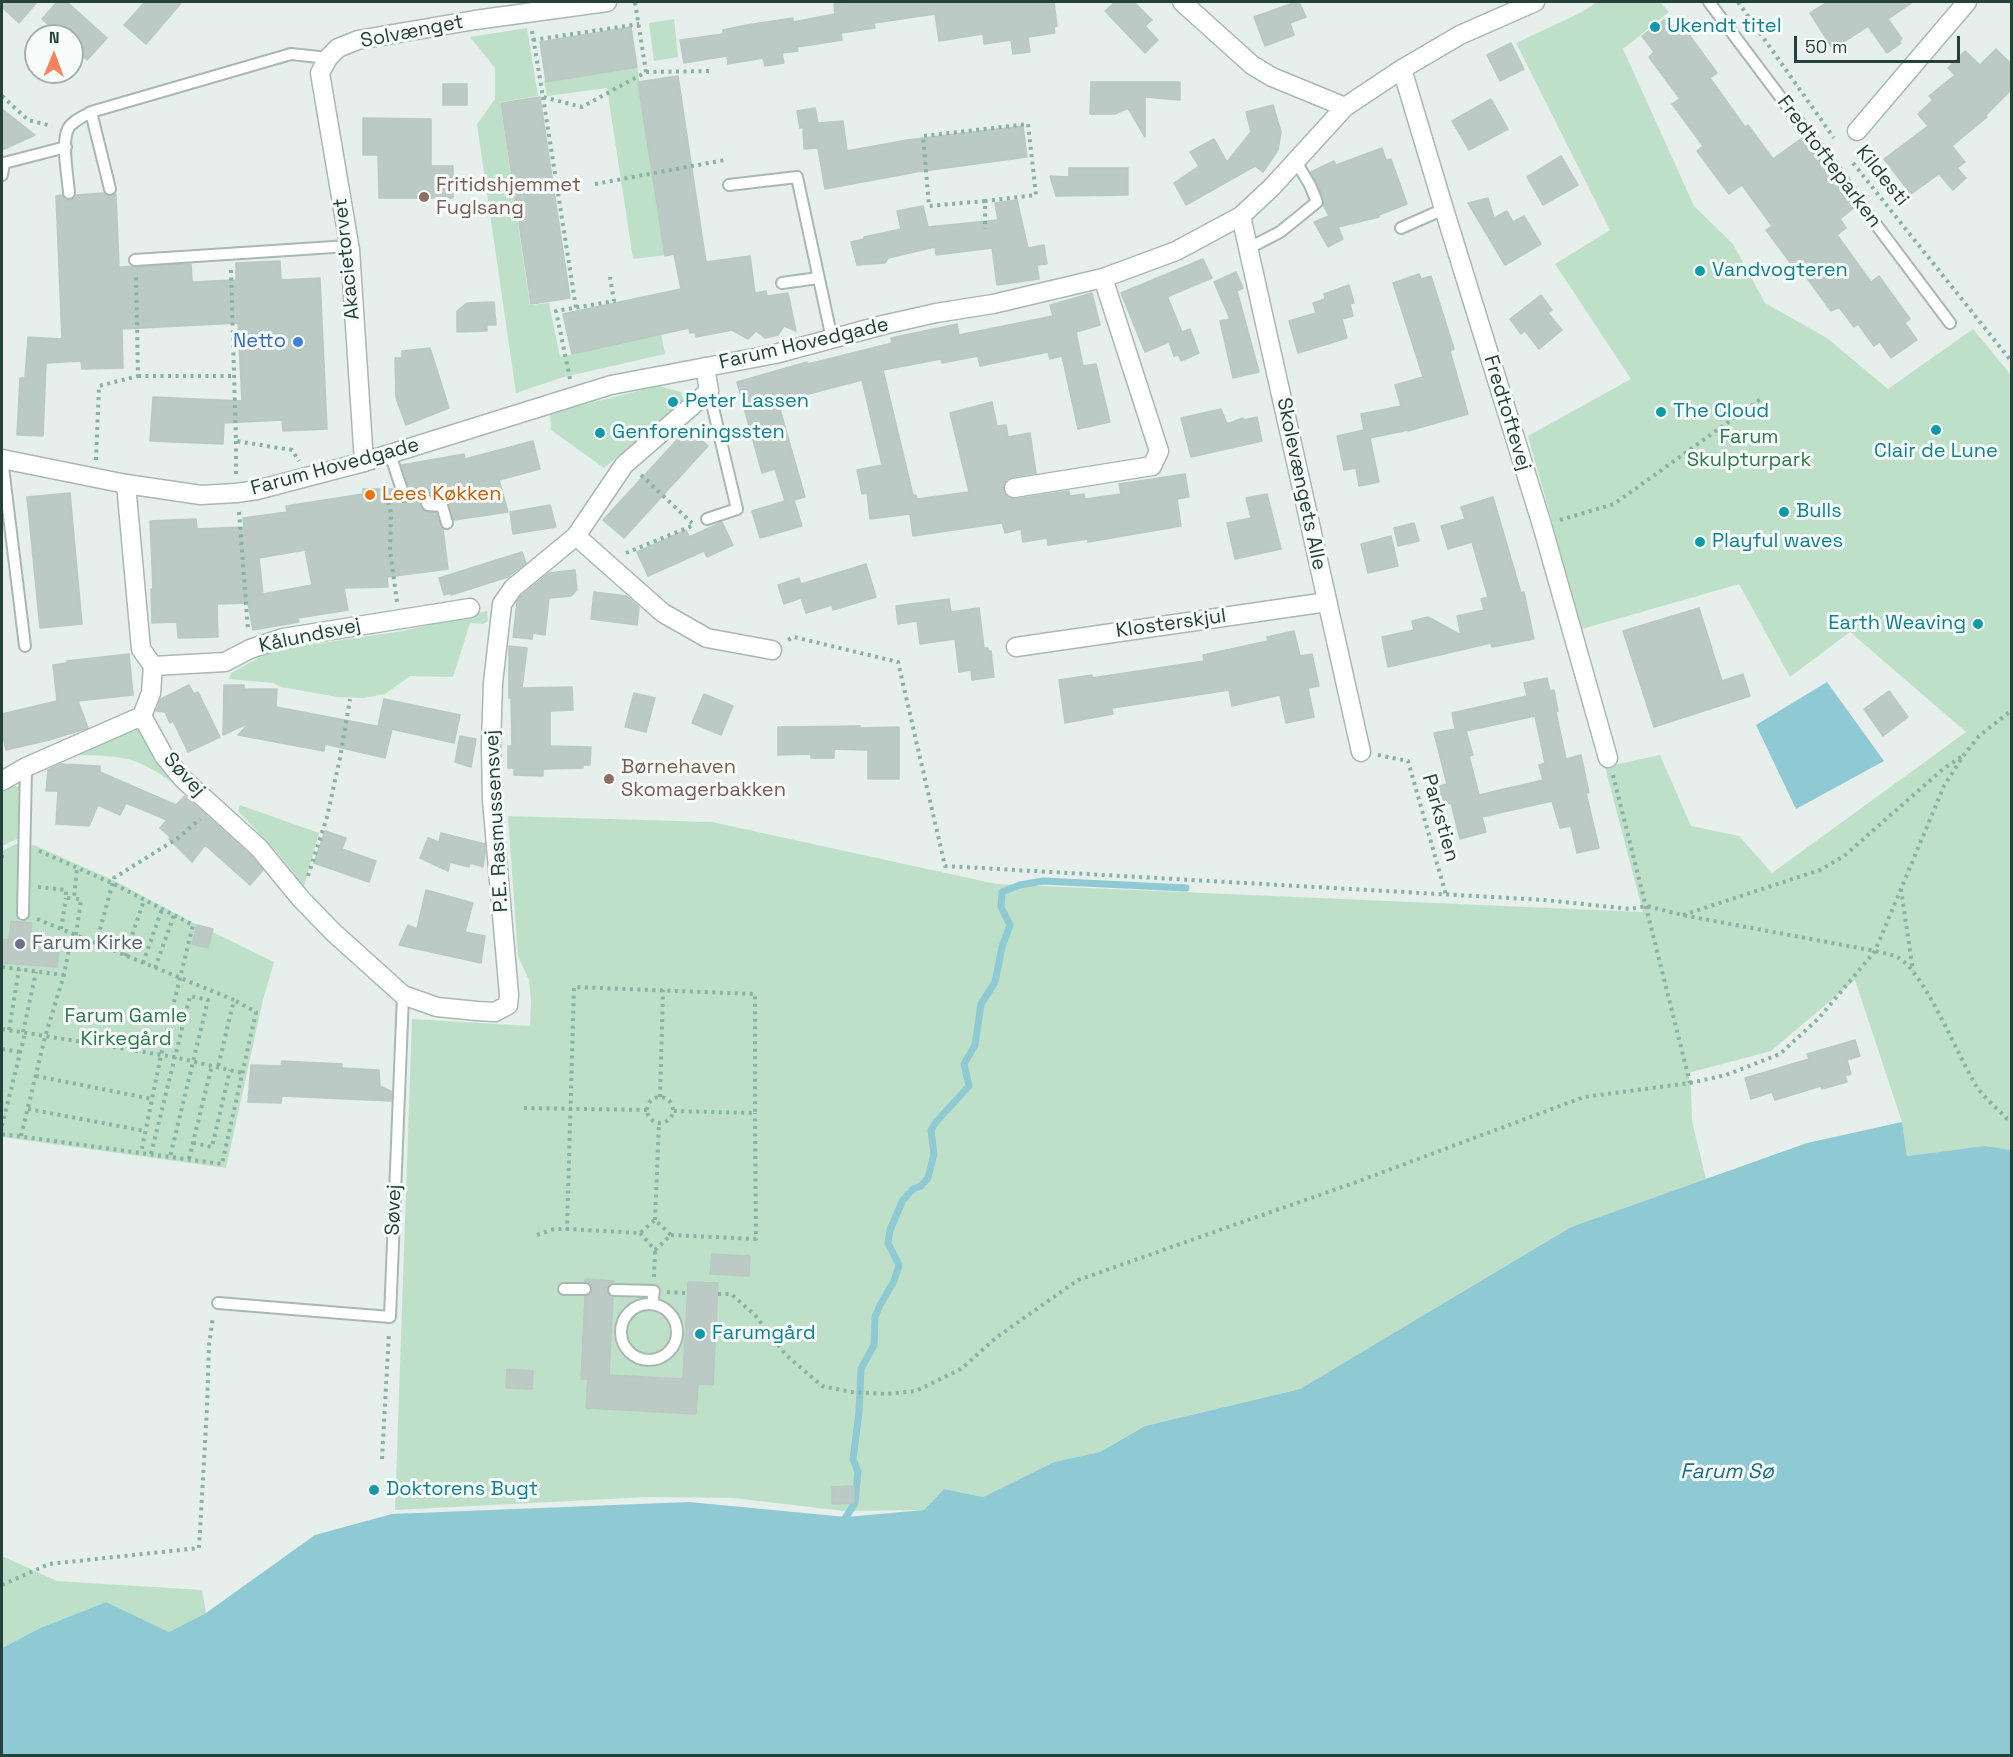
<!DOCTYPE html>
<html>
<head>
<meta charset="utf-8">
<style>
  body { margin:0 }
  #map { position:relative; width:2013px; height:1757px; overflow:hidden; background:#e6efeb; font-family:"Space Grotesk",sans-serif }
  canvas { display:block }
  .frame { position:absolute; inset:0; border:3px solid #24423a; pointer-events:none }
  .north { position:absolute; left:24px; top:24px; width:60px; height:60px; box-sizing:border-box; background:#f7fbf9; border:2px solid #a3b1ad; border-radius:50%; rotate:1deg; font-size:16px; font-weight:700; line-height:24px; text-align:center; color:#24423a }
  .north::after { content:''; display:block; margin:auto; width:21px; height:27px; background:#f4845f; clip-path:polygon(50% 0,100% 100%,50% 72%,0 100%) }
  .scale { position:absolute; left:1794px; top:36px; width:166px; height:27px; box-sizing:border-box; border:3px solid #24423a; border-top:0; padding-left:8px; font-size:18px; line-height:21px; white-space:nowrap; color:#24423a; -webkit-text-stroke:4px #f7fbf9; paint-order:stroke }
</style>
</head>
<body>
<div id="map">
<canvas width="2013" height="1757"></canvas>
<div class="frame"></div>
<div class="north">N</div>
<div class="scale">50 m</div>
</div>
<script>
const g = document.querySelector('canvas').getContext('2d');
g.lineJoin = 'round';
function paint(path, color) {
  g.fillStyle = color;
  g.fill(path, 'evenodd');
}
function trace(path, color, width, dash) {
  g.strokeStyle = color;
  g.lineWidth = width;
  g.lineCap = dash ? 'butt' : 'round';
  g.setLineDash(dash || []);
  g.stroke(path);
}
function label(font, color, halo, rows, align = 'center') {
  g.font = font + ' "Space Grotesk",sans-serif';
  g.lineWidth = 6;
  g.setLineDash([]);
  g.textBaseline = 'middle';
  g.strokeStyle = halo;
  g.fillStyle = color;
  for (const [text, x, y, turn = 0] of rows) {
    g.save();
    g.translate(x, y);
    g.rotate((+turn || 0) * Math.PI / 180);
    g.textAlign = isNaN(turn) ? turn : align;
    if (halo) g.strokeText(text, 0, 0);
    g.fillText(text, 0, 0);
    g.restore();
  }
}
paint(new Path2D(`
  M1597,2H1660L1669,12L1623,49L1694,206L1733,244L1765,303L1827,338L1888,389L1973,329L2011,375V1150L1985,1146L1907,1156L1902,1122L1855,980L1771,1051L1688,1073L1691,1087L1692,1121L1706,1179L1571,1227L1300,1389L1145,1426L1100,1452L1054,1462L983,1497L944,1489L924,1510L844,1511L733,1498L648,1497L395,1510L412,1019L530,1026L531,1000L529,980L518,956L508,816L712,822L996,884L1643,912L1605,767L1660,755L1691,826L1739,836L1772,873L1966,732L1850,632L1790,677L1739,584L1582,629L1528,436L1631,379L1555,264L1610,230L1516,43L1582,12Z
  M674,19L678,57L654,61L649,23Z
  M527,28L538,96L500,102L514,195L529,194L531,208L516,211L530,305L549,303L560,357L661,334L665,354L564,377L516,393L477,124L495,99V68L470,37Z
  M637,66L667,255L633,259L607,88L547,96L544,81Z
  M658,386L681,392L684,401L604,468L551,430L550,413Z
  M487,611L488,621L483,624L470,623L453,677L410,676L385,694L364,698L337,697L281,687L273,683L229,679L231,673L273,650L403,631Z
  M134,729L140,730L208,806L202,809C183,791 162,772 137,762C117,754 92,756 71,755Z
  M13,785L19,787V838L2,846V791Z
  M240,805L319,833L304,886L277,852L238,811Z
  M16,844L34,845L115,881L188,920L274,962L263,1000L226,1168L2,1137V851Z
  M2,1556L57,1581L202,1590L206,1613L169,1632L106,1602L40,1628L2,1648Z`), '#bfe0c8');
paint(new Path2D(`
  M1827,682L1884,761L1796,809L1756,725Z
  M1902,1122L1907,1156L1985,1146L2011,1150V1755H2V1648L40,1628L106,1602L169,1632L206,1613L315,1535L392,1514L689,1502L846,1517L924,1510L944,1489L983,1497L1054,1462L1100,1452L1145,1426L1300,1389L1571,1227L1807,1143Z`), '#8ec9d4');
trace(new Path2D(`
  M846,1517L855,1503L858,1472L853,1459L859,1412L861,1369L874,1345L875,1317L880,1305L894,1281L899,1265L888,1243L890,1230L903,1200L913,1189L921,1186L928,1178L934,1154L931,1130L936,1122L969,1086L964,1064L975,1045L981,1004L995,982L1002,947L1010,925L1001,907L1002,892L1020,885L1043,881L1186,888`), '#8ec9d4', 7);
const building = new Path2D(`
  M2,2H37L19,23L2,7Z
  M57,2H67L107,38L87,60L72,46V36H61L42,19Z
  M145,2H182L146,44L124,25Z
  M853,2H989V4L1006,2H1054L1057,26L1054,27L1055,33L1028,37L1030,52L1013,54L1011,40L984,44L983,34L939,41L935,14L874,23L875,28L841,33L842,40L797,47L798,51L782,53L784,63L765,66L763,58L728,64L727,56L684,63L680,40L723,34V30L747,25L793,18V22L835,14L834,4Z
  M1115,2H1134L1152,20L1145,26L1158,40L1145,53L1105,11Z
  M1296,2H1299L1306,17L1290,23L1294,35L1265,46L1254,17Z
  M1828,2H1913L1888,19L1902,39L1899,41L1901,43L1887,53L1868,26L1833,49L1810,13Z
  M1668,17L1674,26L1678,23L1684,30L1685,29L1717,73L1710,78L1745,127L1748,125L1773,159L1802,138L1854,208L1840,219L1846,228L1837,235L1871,282L1879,276L1910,319L1905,323L1917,340L1891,358L1880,342L1874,346L1858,324L1854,327L1839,307L1831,311L1801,270L1798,273L1766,230L1772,226L1742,185L1729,194L1697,151L1703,146L1672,104L1680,99L1649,57L1654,52L1642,36Z
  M631,27L637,67L546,82L540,42Z
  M1511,43L1524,69L1500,81L1487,55Z
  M1996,49L2012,65V89L1986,115L1987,117L1952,146L1965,162L1957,168L1966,178L1953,190L1939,174L1911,194L1884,159L1928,126L1918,114L1933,100L1929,96L1955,75L1948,68L1965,51L1980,65Z
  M678,76L706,262L750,256L755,293L766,291L767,296L788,293L796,331L784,326L778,335L765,338L756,331L748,339L732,330L696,337L695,332L690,333L689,328L572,354L563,314L681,289L674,254L665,256L638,82Z
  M1091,82H1180V100L1145,97V137L1128,108L1115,114H1090Z
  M443,84H467V105H443Z
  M540,97L570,298L531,304L501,103Z
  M1491,99L1508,129L1469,150L1452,121Z
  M1273,105L1281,132L1278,150L1263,172L1255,166L1186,205L1174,183L1199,166L1190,152L1214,139L1227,162L1251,132L1246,112Z
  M815,108L818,123L843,121L847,151L907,140L1023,126L1027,157L916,172L825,189L818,148L804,149L803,127L800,128L797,111Z
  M2,109L35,135L2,150Z
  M363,118L431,119V166H453V198H379L378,155H363Z
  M1382,148L1386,160L1391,159L1407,204L1379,215V217L1338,227L1343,239L1328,247L1314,222L1329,216L1323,205L1324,199L1311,172L1334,161L1336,165Z
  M1561,156L1578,185L1543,205L1527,177Z
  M1069,168H1128V195L1056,196L1050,176L1069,177Z
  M104,193L108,196L116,194L119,267L191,264L192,282L236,280V263L280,261L281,280L320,278L327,429L283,431L282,420L224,423L223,444L150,441L153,397L242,401L238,323L122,329L123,368L82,369L81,361L46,363L43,436L17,435L20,378H25L28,337L62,339L56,196L62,195L65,200H69L74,199L76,195Z
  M1488,198L1494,218L1507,211L1513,222L1524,216L1541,244L1505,265L1468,203Z
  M1017,200L1028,248L1044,245L1047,264L1037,265L1039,279L997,285L992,248L936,255L935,247L888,258L885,263L857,265L851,242L864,239V237L901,229L897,211L923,206L928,227L998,220L995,203Z
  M1203,259L1212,278L1169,296L1168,298L1182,332L1190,329L1199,353L1181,361L1179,355L1174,356L1169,342L1145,352L1121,293Z
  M1236,272L1243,288L1237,291L1259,372L1233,378L1220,321L1230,319L1214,282Z
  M1419,274L1421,279L1431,276L1454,349L1450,351L1468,414L1408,431V430L1370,438L1379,482L1359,486L1356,468L1344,470L1337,436L1364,430L1361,414L1401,406L1395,385L1423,377L1393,283Z
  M1349,285L1354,303L1350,304L1353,316L1342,319L1347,338L1298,353L1289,321L1316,313L1313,303L1325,299L1324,294Z
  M1092,293L1100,325L1076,332L1083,366L1096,364L1110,422L1078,429L1062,356L1050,359L1048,352L980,366L978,356L942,363L941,359L883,370L913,495H916L917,499L969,492L950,413L992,402L997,426L1006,425L1008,437L1030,433L1036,473L1012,477L1006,480L1003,489L1005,495L1009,498L1016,499L1069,491L1070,496L1084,494L1085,499L1121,494L1119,484L1185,474L1189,497L1177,499L1181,526L1088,542V539L1048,545L1047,538L1023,542L1021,529L1005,533L1002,523L913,536L910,514L870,519L867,493L862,494L857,470L882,465L862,380L778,402L805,497L794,500L802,526L760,538L752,511L785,501L775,469L762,473L737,382L807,362L808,364L892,343L891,338L957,324L959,335L1053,316L1050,305Z
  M1541,295L1552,310L1548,313L1562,330L1539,349L1525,331L1521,334L1510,319Z
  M494,302L496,325H487V331L457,332V311L467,303Z
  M430,348L449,408L406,425L396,398L395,358H402V351Z
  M1221,409L1227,424L1243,418L1244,420L1257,417L1262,441L1191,457L1181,418Z
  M688,428L708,446L624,538L603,520Z
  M533,441L540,469L499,480L508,512L454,520L446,500L433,498L426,487L409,488L402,467V465L464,454L465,459Z
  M363,489H394L397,499L401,503L418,502L424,511L436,513L440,525L443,529L448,569L387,577L388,587L344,588L348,610L298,618L299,622L253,630L248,603L217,604L218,637L178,638L177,622L152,623L151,589H153L150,521L196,519L197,529L244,527L243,518L287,512L286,506L363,494ZM305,550L312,585L263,594L259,558Z
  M70,493L82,624L40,628L27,497Z
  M1267,494L1281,549L1235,559L1227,523L1251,518L1246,498Z
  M1493,497L1521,593L1524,592L1534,639L1492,647L1491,643L1388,667L1382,637L1414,630L1412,621L1428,617L1461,635L1457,616L1484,610L1481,599L1488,597L1472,542L1448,549L1441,526L1465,519L1461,507Z
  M550,505L556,527L513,534L510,512Z
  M722,522L733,545L707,557L704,551L648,576L637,552L686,530L689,537Z
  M1414,523L1419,541L1398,546L1394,528Z
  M1391,536L1398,566L1368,573L1361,544Z
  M522,552L526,563L508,577L451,595V593L444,595L439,578Z
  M866,564L876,597L833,610L832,605L806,613L801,598L784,604L778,585L799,578L801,584Z
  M575,570L577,590L571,596L549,598L545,635L533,633L532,639L513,637L517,602L521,596L549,573Z
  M594,592L626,596L639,607L637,625L591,619Z
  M949,599L951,612L979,608L984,648H988V651H991L994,677L972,680L971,670L959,672L955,639L920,644L917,621L898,624L896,606Z
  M1699,608L1722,681L1743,674L1750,696L1654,727L1623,631Z
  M1294,631L1300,656L1312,654L1319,686L1308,688L1314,717L1286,723L1280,695L1232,706L1229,690L1112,708L1113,714L1065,723L1059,680L1092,675V678L1204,661L1203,655L1268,641L1267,637Z
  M509,646L527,648L522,688L572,687L573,710L550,711V746L591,747L590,765H583V768L543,769V776L514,775V768H508V746H512L511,698H509Z
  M129,654L133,695L78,701L88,728L49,740L6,750L2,732V714L57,701L53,665L67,663V661Z
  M1547,678L1550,691L1554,690L1558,711L1556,712L1566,759L1581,755L1589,793H1586L1599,848L1577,853L1571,826L1560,828L1552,801L1482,817L1486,832L1460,839L1451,803L1436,807L1430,789L1447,784L1434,733L1455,729L1452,713L1527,696L1524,683ZM1535,716L1545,763L1539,765L1543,780L1479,795L1469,756L1473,755L1466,731Z
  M189,685L194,694L198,692L220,737L188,752L173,721L170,723L165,712L156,711L161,699Z
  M224,685H244V689H277L276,707L392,729L385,758L325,744L324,751L238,735L249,723L223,735Z
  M1889,691L1908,717L1883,736L1864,709Z
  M634,693L655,698L646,732L625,727Z
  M704,694L733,706L721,735L692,723Z
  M384,699L460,715L454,743L378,726Z
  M860,726V728L899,727V779H868V750L834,749V758H811V754L778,755V727Z
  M460,736L476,739L471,767L455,762Z
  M61,764L100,766V772L176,805L185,796L251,856L263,870L250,885L205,845L192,862L169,839L170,837L160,828L167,820L126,803L120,815L98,805L89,826L56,824L58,791H46L48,770Z
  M325,831L346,838L342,849L376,861L369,882L314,863Z
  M441,833L485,844V854L483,867L470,863L469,867L450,862L448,871L420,858L428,838L439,842Z
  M426,890L473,903L465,932L485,936L481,963L399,945L408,925L417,929Z
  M11,921L32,923L30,943L46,945V949L59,951L57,967L2,963V939L9,940Z
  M197,925L213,929L208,948L192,944Z
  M1855,1040L1860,1056L1847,1060L1851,1074L1845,1076L1847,1082L1822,1089L1821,1086L1775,1100L1772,1092L1751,1099L1745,1078L1809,1059L1807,1054Z
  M282,1061L342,1064V1068L379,1070L380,1086L392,1092L391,1101L282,1096L281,1103L248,1102L251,1065L281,1066Z
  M712,1254L750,1256L749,1276L710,1274Z
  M585,1279L614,1281L607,1289L608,1294L613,1297L609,1375L683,1379L688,1282L718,1283L713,1385L698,1384L696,1414L586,1408L588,1379H581L585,1296L591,1293L592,1288L589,1283L585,1282Z
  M507,1369L533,1371L532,1389L506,1388Z
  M854,1486V1503L832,1504V1487Z`);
paint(building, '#bbcac4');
trace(building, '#b8c9c2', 1.5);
const service = new Path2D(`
  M1709,2L1950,323
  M91,112L110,189
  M2,175L4,163L66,147
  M729,185L797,177L832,339
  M69,193C68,177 61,143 68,129C72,121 83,117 91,112L291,54L328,58
  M1401,228L1444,209
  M1249,248L1280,232L1317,202L1310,185L1295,160
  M135,260L349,246
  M782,283L818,278
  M390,454L404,496L423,494L428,505L442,506L447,523
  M2,459L25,646
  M707,519L737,509L709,391
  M23,914L26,767
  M564,1289H585
  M614,1290L654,1291L652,1304
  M218,1303L390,1317L403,995
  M621 1332a28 28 0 1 1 56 0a28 28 0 1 1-56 0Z`);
const minor = new Path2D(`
  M1182,2L1252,65L1272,77L1345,107
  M1402,69L1444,209L1542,525L1608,758
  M1857,131L1967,2
  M1241,216L1361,752
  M364,462L350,250L320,73L328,58L338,48L358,40L475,20L607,2
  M126,484L141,649L153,666L151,693L142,716L164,756L183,779L259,848L301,899L333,932L403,995L437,1007L477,1011L495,1012L508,1005L509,995L492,800L491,745L493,683L502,604L513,588L576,536L624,465L709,391L705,367
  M1014,488L1152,466L1159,451L1103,278
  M576,536L663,613L707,638L772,650
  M1016,647L1327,602
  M153,666L225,662L250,649L283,638L470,608
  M2,781L26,767L142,716`);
const tertiary = new Path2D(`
  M2,459L126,484L201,495L236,493L257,490L364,462L611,385L775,354L883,325L936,313L993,304L1103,278L1176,251L1241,216L1272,187L1345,107L1402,69L1460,35L1535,2`);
trace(service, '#a8b8b2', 14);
trace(minor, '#a8b8b2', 21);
trace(tertiary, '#a8b8b2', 21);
trace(new Path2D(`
  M1738,2L1834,138
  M532,31L543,97L582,107L646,72L635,2
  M533,40L639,24
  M646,72L712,71
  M2,96L28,120L52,126
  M543,97L576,308
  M1853,163L2012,362
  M595,184L725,160
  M985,201L929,206L923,136L1028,124L1036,195L985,201V229
  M231,270L236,441L292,450L299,461
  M138,376H234
  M570,379L556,311L614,301L610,277
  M236,441V475
  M96,460L99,386L138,376L136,275
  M641,475L692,523
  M388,502L391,513L390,550L397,602
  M239,512L248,630
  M1560,520L1614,504L1762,398
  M626,553L694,525
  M788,640L794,637L898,662L945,866L1545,900L1630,909L1647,906L1682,915L1875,951C1882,953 1891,954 1897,957C1924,970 1959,1059 1977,1087C1985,1099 1997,1108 2006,1118L2012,1120
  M1378,755L1408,761L1446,895
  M1613,775L1690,1083
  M39,851L112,883L193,925L161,1055L141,1153
  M2,858V854
  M308,876L327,817L340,758L350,699
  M38,887L66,890V898H74
  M1901,889L1913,971
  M1683,915L1820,870L1844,856L1943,769L1961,757
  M37,919L234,1000L218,1067
  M61,929L66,898
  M76,935L81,900L74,898L77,868
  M96,944L114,878L178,838L200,819
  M125,956L144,900
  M143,963L162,909
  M2,967L64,975
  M155,968L174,915
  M2,1029L174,1057L242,1073
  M9,1030L19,969
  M23,1032L36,972
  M2,1049L20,1052
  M36,1076L152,1099
  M660,1097L663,990
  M647 1110a13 13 0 1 1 26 0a13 13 0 1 1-26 0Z
  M524,1108L647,1110
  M28,1109L145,1131
  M2,1126L25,1033
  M2,1134L222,1164L256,1012L234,1000
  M21,1136L45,1037L64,975L72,934
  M193,1143L212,1147L230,1070
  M151,1154L190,996L208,1000L170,1157
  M189,1159L212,1065
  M655,1220L659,1123
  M640,1233L655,1250L671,1235L655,1220L640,1233L567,1229L574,987L755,994V1113L672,1111
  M537,1235L554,1229H567
  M671,1235L756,1239L755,1113
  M654,1277L655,1250
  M667,1292L687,1293
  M718,1294H731L755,1315L786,1355L822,1386L852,1392L886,1394L916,1391L961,1369L997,1337L1078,1280L1359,1181L1584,1097L1690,1083L1726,1075L1780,1054L1819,1018L1875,951L1944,786L1963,756L1979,736L2012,710
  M382,1459L389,1332
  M2,1585L49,1564L199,1548L207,1408L209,1345L213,1317`), '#86b3a5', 4, [3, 4.5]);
trace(service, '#fff', 10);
trace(minor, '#fff', 18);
trace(tertiary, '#fff', 18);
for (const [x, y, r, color] of [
  [1655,27,6,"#0f9aa8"],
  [424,197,6,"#8d6e63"],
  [1700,271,6,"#0f9aa8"],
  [298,342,6,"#3f7fe0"],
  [673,402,6,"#0f9aa8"],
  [1661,412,6,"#0f9aa8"],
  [1936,430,6,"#0f9aa8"],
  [600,433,6,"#0f9aa8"],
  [370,495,6,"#e8710a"],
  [1784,512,6,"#0f9aa8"],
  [1700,542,6,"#0f9aa8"],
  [1978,624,6,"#0f9aa8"],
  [609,779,6,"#8d6e63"],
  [20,944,6,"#6b7280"],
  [700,1334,6,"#0f9aa8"],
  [374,1490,6,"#0f9aa8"]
]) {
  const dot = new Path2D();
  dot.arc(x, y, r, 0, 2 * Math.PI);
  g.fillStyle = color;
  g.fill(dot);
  trace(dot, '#f7fbf9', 2);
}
label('20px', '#0d838f', '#f7fbf9', [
  ["Ukendt titel",1667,27],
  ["Vandvogteren",1712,271],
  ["Peter Lassen",685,402],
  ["The Cloud",1673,412],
  ["Genforeningssten",612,433],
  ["Clair de Lune",1936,452,"center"],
  ["Bulls",1796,512],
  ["Playful waves",1712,542],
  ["Earth Weaving",1966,624,"right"],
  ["Farumgård",712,1334],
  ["Doktorens Bugt",386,1490]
], 'left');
label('20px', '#24423a', '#f7fbf9', [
  ["Solvænget",412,32,-11],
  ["Fredtofteparken",1829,162,53],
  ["Kildesti",1882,176,51],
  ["Akacietorvet",347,259,-96],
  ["Farum Hovedgade",804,344,-13],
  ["Fredtoftevej",1507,413,73],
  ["Farum Hovedgade",335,467,-15],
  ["Skolevængets Alle",1301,484,78],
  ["Klosterskjul",1171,624,-8],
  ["Kålundsvej",310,636,-12],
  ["Søvej",184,775,48],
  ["Parkstien",1440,818,74],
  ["P.E. Rasmussensvej",497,821,-93],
  ["Søvej",394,1210,-88]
]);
label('20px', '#785e54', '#f7fbf9', [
  ["Fritidshjemmet",436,186],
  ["Fuglsang",436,209],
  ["Børnehaven",621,768],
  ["Skomagerbakken",621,791]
], 'left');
label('20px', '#366cbe', '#f7fbf9', [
  ["Netto",286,342]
], 'right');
label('20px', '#2d7a4b', '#f7fbf9', [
  ["Farum",1749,438],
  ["Skulpturpark",1749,461],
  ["Farum Gamle",126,1017],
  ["Kirkegård",126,1040]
]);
label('20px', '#c56008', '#f7fbf9', [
  ["Lees Køkken",382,495]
], 'left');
label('20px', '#5b616d', '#f7fbf9', [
  ["Farum Kirke",32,944]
], 'left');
label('italic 21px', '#1c6f80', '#f7fbf9', [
  ["Farum Sø",1727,1472]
]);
</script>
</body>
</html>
